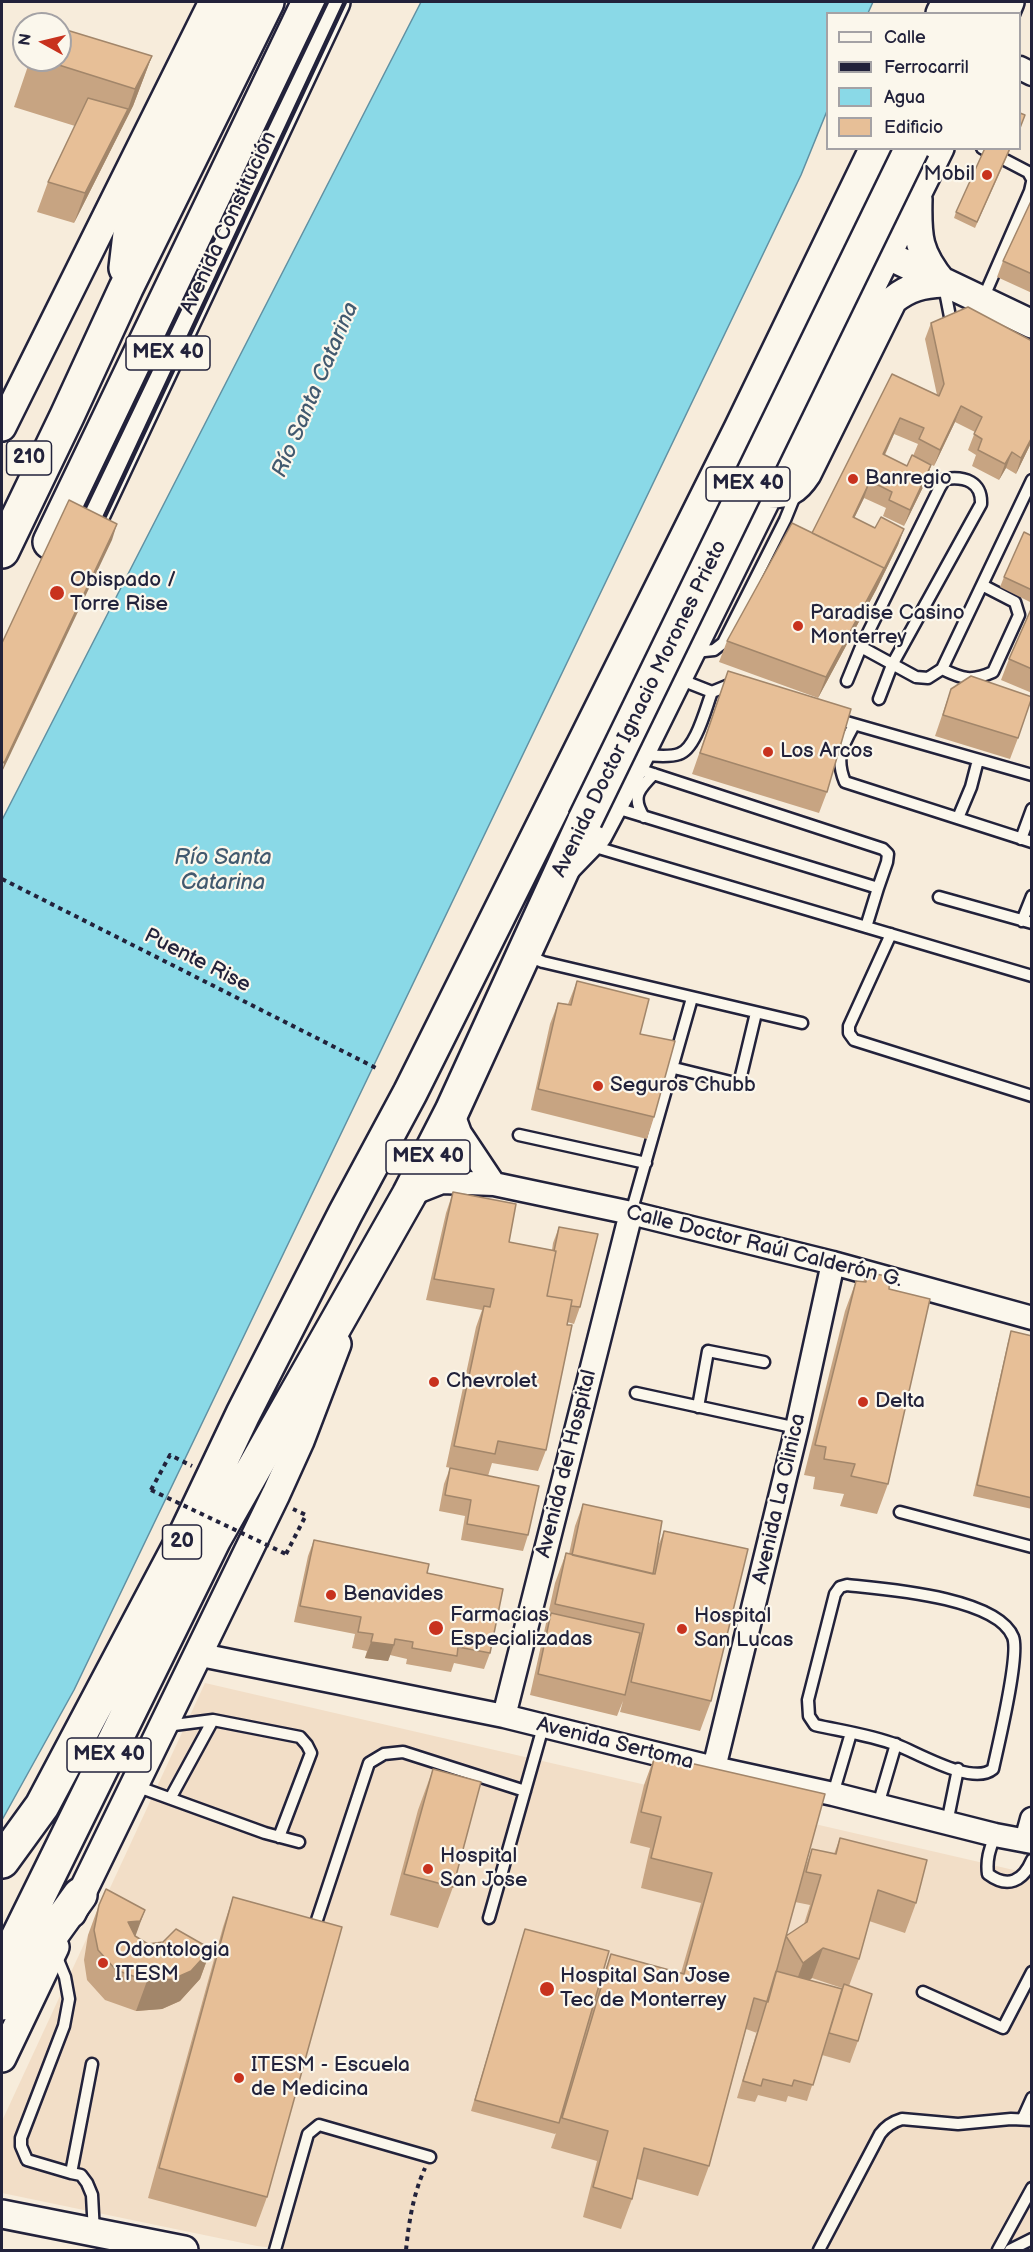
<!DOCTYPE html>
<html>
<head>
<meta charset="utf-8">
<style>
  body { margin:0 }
  #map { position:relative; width:1033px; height:2252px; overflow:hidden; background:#f7ecdb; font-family:"Balsamiq Sans",sans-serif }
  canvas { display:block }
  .frame { position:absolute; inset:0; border:3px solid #22223b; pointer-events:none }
  .legend { position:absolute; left:826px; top:12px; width:195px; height:138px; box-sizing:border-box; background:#fbf7ec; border:2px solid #a4a2a5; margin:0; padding:8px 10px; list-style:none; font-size:18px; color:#22223b }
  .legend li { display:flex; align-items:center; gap:12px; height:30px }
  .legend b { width:30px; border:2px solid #a4a2a5 }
  .north { position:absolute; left:12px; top:12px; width:60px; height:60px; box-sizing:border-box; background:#fbf7ec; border:2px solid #a4a2a5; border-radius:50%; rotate:278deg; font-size:16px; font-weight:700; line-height:24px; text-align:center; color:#22223b }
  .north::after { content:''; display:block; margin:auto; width:21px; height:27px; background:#c8321e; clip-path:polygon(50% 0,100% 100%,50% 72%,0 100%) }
</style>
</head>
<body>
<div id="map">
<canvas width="1033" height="2252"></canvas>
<div class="frame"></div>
<ul class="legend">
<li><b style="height:8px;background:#fbf7ec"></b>Calle</li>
<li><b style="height:8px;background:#22223b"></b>Ferrocarril</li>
<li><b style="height:16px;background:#8ad9e7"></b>Agua</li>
<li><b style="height:16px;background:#e7bf97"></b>Edificio</li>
</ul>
<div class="north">N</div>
</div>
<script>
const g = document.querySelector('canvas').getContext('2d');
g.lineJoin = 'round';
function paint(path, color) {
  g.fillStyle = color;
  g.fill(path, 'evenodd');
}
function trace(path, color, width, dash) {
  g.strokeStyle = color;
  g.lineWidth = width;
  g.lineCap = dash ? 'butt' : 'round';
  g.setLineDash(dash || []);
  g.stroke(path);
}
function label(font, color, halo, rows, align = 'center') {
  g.font = font + ' "Balsamiq Sans",sans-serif';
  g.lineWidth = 4.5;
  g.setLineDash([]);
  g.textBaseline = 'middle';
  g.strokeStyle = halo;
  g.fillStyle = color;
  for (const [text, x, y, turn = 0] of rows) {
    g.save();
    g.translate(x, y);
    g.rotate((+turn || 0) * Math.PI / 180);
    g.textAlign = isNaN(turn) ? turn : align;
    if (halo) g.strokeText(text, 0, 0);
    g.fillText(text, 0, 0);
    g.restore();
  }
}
paint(new Path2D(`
  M205,1683L1031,1874V2250H290L257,2246L2,2193V2121Z`), '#f2dec7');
const water = new Path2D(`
  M421,2H873L868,13L828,14L827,111L801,175L74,1690L2,1820V820Z`);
paint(water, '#8ad9e7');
trace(water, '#6090a2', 1.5);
const service = new Path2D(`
  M982,148L1028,172L1032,179
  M944,286L952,327
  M982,301L1030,191L1032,182
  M861,647L916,677L928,678L942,669L1032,480
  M695,652L714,650L723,643L785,520L796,493
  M942,669C963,679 971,682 993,672L1019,615L1015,602L982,585
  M847,681L861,647L940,487L945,479C965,476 982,482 981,504L892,665L879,699
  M712,692L734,683
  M836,719L1032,775
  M854,725C842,747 835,758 845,782L1032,842
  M641,755C653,755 668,758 679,754C696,749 706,707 712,692L679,679
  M613,807L878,888L887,862L888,854L883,849L635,768
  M644,817C631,797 639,789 654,774
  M958,818L971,787L978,760
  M1021,839L1032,809
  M592,846L1032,976
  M939,897L1032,923
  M1022,921L1032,896
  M866,927L878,888
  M891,934L849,1026V1033L854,1040L1032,1096
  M528,956L543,962L802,1023
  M674,1068L739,1084L756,1013
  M519,1135L646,1163
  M631,1213L692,998
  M636,1393L797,1428
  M698,1407L708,1351L764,1362
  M900,1512L1032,1547
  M847,1585C885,1589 997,1597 1013,1637C1020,1655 998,1746 993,1769C973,1786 918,1753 897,1745C871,1735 842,1731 815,1725L809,1716L808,1700L835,1594L840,1587Z
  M166,1726L213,1720
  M133,1785L265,1833L299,1842
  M833,1794L851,1733
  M171,1797L213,1720L300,1737L307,1745L311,1753L279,1837
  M878,1805L896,1744
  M947,1823L958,1769
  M995,1835C990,1849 986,1859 988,1874C1008,1889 1023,1881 1032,1860
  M489,1918L543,1727
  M314,1929L369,1763L384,1754L403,1752L525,1791
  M56,1955L65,1977L69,1999L64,2026L21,2138V2146L27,2160L71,2173
  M923,1992L1003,2028L1032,1972
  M92,2064L71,2173L81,2175L87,2183L92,2195L94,2233
  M1023,2118L1032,2098
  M275,2250L308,2134L319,2125L430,2157
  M819,2250L880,2134C886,2126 892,2122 902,2119L958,2124L1011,2119L1032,2120
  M998,2250L1032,2188
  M1010,2250L1032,2239`);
const minor = new Path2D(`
  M1020,68L1032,74
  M452,1111L460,1133L494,1184
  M409,1195L442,1182L494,1184L631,1213L833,1263L1032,1318
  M196,1654L504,1716L714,1768L833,1794L995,1835L1032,1842
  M504,1716L631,1213
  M714,1768L797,1428L833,1263
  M1026,1841L1032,1819`);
const tertiary = new Path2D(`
  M1005,14L1010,2
  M918,199C917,237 918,253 943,283
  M887,255L1032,324
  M2,427L213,2
  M769,494C789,494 796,491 807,474L893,300C909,287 923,284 943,283
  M567,867L598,835L634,767L940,148
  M72,1913L276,1494L300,1441L337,1344
  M2,2058L55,1947
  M2,2214L184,2250`);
const primary = new Path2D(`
  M50,542L309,2`);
const trunk = new Path2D(`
  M943,14L949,2
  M978,14L984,2
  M871,209C867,229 874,241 887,255
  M126,268L130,234L143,182L235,2
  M2,551L67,416L126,288L267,2
  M74,554L333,2
  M2,1861L42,1806L186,1534L243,1414L345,1214L410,1093L741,429L877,148
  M2,1970L214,1539L409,1195L452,1111L585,820
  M2,2003L80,1895`);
trace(service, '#22223b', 15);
trace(minor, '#22223b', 27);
trace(tertiary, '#22223b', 32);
trace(primary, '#22223b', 38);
trace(trunk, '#22223b', 38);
trace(new Path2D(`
  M2,879L378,1069
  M151,1490L170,1455L192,1466
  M286,1554L306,1515L293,1509
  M406,2250C409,2221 413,2195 425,2168`), '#22223b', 4, [4.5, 4.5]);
trace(service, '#fbf7ec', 10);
trace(minor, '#fbf7ec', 22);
trace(tertiary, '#fbf7ec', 27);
trace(primary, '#fbf7ec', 33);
trace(trunk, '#fbf7ec', 33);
trace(new Path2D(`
  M77,524L327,2
  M97,533L345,2`), '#22223b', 4.5);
const trunkBridge = new Path2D(`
  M585,820L912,148`);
trace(trunkBridge, '#22223b', 38, []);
trace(new Path2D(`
  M151,1490L286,1554`), '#22223b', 4, [4.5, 4.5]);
trace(trunkBridge, '#fbf7ec', 33);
paint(new Path2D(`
  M152,56L133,106L74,223L37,212L48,182L75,126L14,107L30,60H60Z
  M1011,148L975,228L954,218L956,212Z
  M1032,199V293L997,277L1003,261Z
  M931,323L1032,341V441L1016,474L1006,468L999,480L972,466L976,455L968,450L975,432L955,422L934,466L913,456L918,444L894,434L885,455L907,466L931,465L926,481L904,526L883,516L886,508L864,498L854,518L875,528L904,529L898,545L876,590L818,698L719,662L727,641L812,533L892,374L937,395L925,339Z
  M1032,536V603L1000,587L1004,577Z
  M1032,607V693L1001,680L1009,659Z
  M728,671L827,792L819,813L692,774Z
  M951,689L1018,738L1010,759L935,736Z
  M577,981L640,1034L654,1117L647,1139L531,1110L550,1024L558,1003L568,1004Z
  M453,1192L509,1242L552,1250L553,1243L559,1227L580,1307L574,1324L567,1322L546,1450L538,1471L492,1463L488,1476L446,1467L476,1327L482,1310L426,1300L446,1213Z
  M867,1272L889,1289L888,1484L877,1514L840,1506L844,1494L813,1489L815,1477L804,1475L845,1311L856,1281L863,1282Z
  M1011,1331L1032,1336V1509L973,1496L1008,1342Z
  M450,1468L528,1535L523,1551L461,1540L465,1516L439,1511L444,1484Z
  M583,1504L657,1549L664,1531L711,1701L700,1731L620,1712L623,1701L617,1716L530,1695L555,1583L566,1553L569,1554L575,1526Z
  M314,1540L427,1573L490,1653L484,1669L454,1663L451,1672L406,1664L407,1659L390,1655L388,1661L365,1658L367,1651L352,1648L355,1634L294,1622L308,1556Z
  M655,1755L804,1871L812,1849L834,1854L840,1838L916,1903L905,1933L869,1921L859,1959L849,1986L858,2041L850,2063L822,2055L807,2101L788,2096L786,2102L758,2095L755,2102L737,2098L757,2031V2033L746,2029L709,2166L698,2196L637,2179L632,2199L621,2229L583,2217L597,2161L551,2148L556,2133L555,2134L471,2111L525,1929L600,1984L611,1954L681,1973L701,1903L641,1888L650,1848L630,1843L644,1785ZM795,1902L810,1905L804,1924L786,1936ZM812,1978L842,1988V1989L810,1980Z
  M433,1769L453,1887L438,1928L390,1915L418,1810Z
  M233,1897L267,2197L256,2227L148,2198L223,1927Z
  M99,1905L135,1937L148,1944L211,1949L200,1979L180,2001L162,2009L136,2011L105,2000L87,1980L84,1960L88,1935Z`), '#c7a482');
paint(new Path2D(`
  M152,56L133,106L74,223L85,193L128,109L135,89Z
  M961,406L955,422L934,466L940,450Z
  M900,418L894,434L877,471L883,454Z
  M1032,437V441L1016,474L1021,458Z
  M1012,452L1006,468L999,480L1005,464Z
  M931,465L926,481L904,526L910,510Z
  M870,481L864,498L847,533L853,517Z
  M117,524L112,540L2,772L4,763Z
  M904,529L898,545L876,590L818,698L826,677Z
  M371,1642L394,1645L388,1661L365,1658Z
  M145,1910L134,1940L128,1922Z
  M823,1948L812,1978L792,1993L803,1963Z
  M211,1949L200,1979L180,2001L162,2009L136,2011L147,1981Z`), '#a2866a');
const building = new Path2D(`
  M60,28L152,56L135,89L43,60H60Z
  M88,98L128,109L85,193L48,182Z
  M1020,113L1025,115L1020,128Z
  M985,148H1010L977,222L956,212Z
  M1032,199V274L1003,261Z
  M968,307L1032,341V437L1021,458L1012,452L1005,464L978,450L982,439L974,434L982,417L961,406L940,450L919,439L924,428L900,418L883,454L907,466L912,455L931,465L910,510L889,500L892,492L870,481L853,517L875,528L881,517L904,529L882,573L884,568L812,533L892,374L939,396L944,384L931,323Z
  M69,500L117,524L4,763L2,761V643Z
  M792,523L884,568L826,677L727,641Z
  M1024,532L1032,536V590L1004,577Z
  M1032,607V669L1009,659Z
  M728,671L851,709L827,792L700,753Z
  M971,676L1032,697L1018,738L943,715L951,689Z
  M577,981L649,999L640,1034L675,1041L654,1117L538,1089L558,1003L571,1005Z
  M453,1192L516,1204L509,1242L556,1251L547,1296L572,1300L567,1325H572L546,1450L498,1441L495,1454L454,1446L484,1306L490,1307L494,1289L434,1279Z
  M559,1227L598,1234L580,1307L571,1306L572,1300L547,1296L556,1251H554Z
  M867,1272L890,1277L889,1289L930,1299L888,1484L851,1476L855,1464L824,1459L826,1447L815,1445L856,1281L866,1282Z
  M1011,1331L1032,1336V1498L977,1485Z
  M450,1468L539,1486L528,1535L467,1524L471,1500L445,1495Z
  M583,1504L662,1521L653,1574L572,1555Z
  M664,1531L748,1549L711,1701L631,1682L644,1624L555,1604L566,1553L655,1574Z
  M314,1540L429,1564L427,1573L503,1589L490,1653L458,1647L457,1656L412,1648L413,1642L395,1639L394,1645L371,1642L373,1634L358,1632L361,1617L300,1606Z
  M551,1613L640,1633L625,1695L538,1674Z
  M655,1755L825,1794L768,2002L754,1998L709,2166L644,2148L632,2199L593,2187L608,2131L562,2118L611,1954L684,1974L712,1873L651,1858L661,1817L641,1812Z
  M433,1769L481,1782L453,1887L404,1874Z
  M840,1838L927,1860L916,1903L878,1890L859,1959L823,1948L803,1963L786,1936L807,1922L821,1875L806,1872L812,1849L836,1854Z
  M106,1889L145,1910L140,1921L128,1922L135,1936L148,1944L163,1942L176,1929L211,1949L191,1971L173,1979L147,1981L116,1970L98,1950L94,1930L99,1905Z
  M233,1897L342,1927L267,2197L159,2168Z
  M525,1929L609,1951L559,2123L475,2100Z
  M776,1971L842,1989L813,2085L794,2080L792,2086L763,2079L761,2086L743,2081Z
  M844,1984L872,1994L858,2041L829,2033Z`);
paint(building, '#e7bf97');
trace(building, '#a2866a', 1.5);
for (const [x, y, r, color] of [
  [987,175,6,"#c8321e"],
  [853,479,6,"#c8321e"],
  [57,593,8,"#c8321e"],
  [798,626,6,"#c8321e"],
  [768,752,6,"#c8321e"],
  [598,1086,6,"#c8321e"],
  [434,1382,6,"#c8321e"],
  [863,1402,6,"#c8321e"],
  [331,1595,6,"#c8321e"],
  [436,1628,8,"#c8321e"],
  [682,1629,6,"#c8321e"],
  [428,1869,6,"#c8321e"],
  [103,1963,6,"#c8321e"],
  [547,1989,8,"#c8321e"],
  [239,2078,6,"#c8321e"]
]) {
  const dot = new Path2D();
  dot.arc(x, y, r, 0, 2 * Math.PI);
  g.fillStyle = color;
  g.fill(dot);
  trace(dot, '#fbf7ec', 2);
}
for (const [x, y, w] of [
  [168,353,84],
  [29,458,45],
  [748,484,84],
  [428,1157,84],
  [182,1542,39],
  [109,1755,84]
]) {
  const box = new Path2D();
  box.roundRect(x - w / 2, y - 17, w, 34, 4.5);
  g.fillStyle = '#fbf7ec';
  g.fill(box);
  trace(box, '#22223b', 1.5);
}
label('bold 20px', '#22223b', null, [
  ["MEX 40",168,353],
  ["210",29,458],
  ["MEX 40",748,484],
  ["MEX 40",428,1157],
  ["20",182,1542],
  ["MEX 40",109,1755]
]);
label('21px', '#22223b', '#fbf7ec', [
  ["Mobil",975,175,"right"],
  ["Banregio",865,479],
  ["Obispado /",70,581],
  ["Torre Rise",70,605],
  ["Paradise Casino",810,614],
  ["Monterrey",810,638],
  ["Los Arcos",780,752],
  ["Seguros Chubb",610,1086],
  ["Chevrolet",446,1382],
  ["Delta",875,1402],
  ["Benavides",343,1595],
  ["Farmacias",450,1616],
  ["Especializadas",450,1640],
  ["Hospital",694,1617],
  ["San Lucas",694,1641],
  ["Hospital",440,1857],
  ["San Jose",440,1881],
  ["Odontologia",115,1951],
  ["ITESM",115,1975],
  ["Hospital San Jose",560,1977],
  ["Tec de Monterrey",560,2001],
  ["ITESM - Escuela",251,2066],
  ["de Medicina",251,2090]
], 'left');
label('21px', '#22223b', '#fbf7ec', [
  ["Avenida Constitución",229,223,-65],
  ["Avenida Doctor Ignacio Morones Prieto",640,709,-64],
  ["Puente Rise",197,961,27],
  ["Calle Doctor Raúl Calderón G.",764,1247,14],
  ["Avenida del Hospital",567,1464,-76],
  ["Avenida La Clinica",780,1499,-77],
  ["Avenida Sertoma",615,1744,14]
]);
label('italic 22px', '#41596f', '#fbf7ec', [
  ["Río Santa Catarina",316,390,-67],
  ["Río Santa",223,858],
  ["Catarina",223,883]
]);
</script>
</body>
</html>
